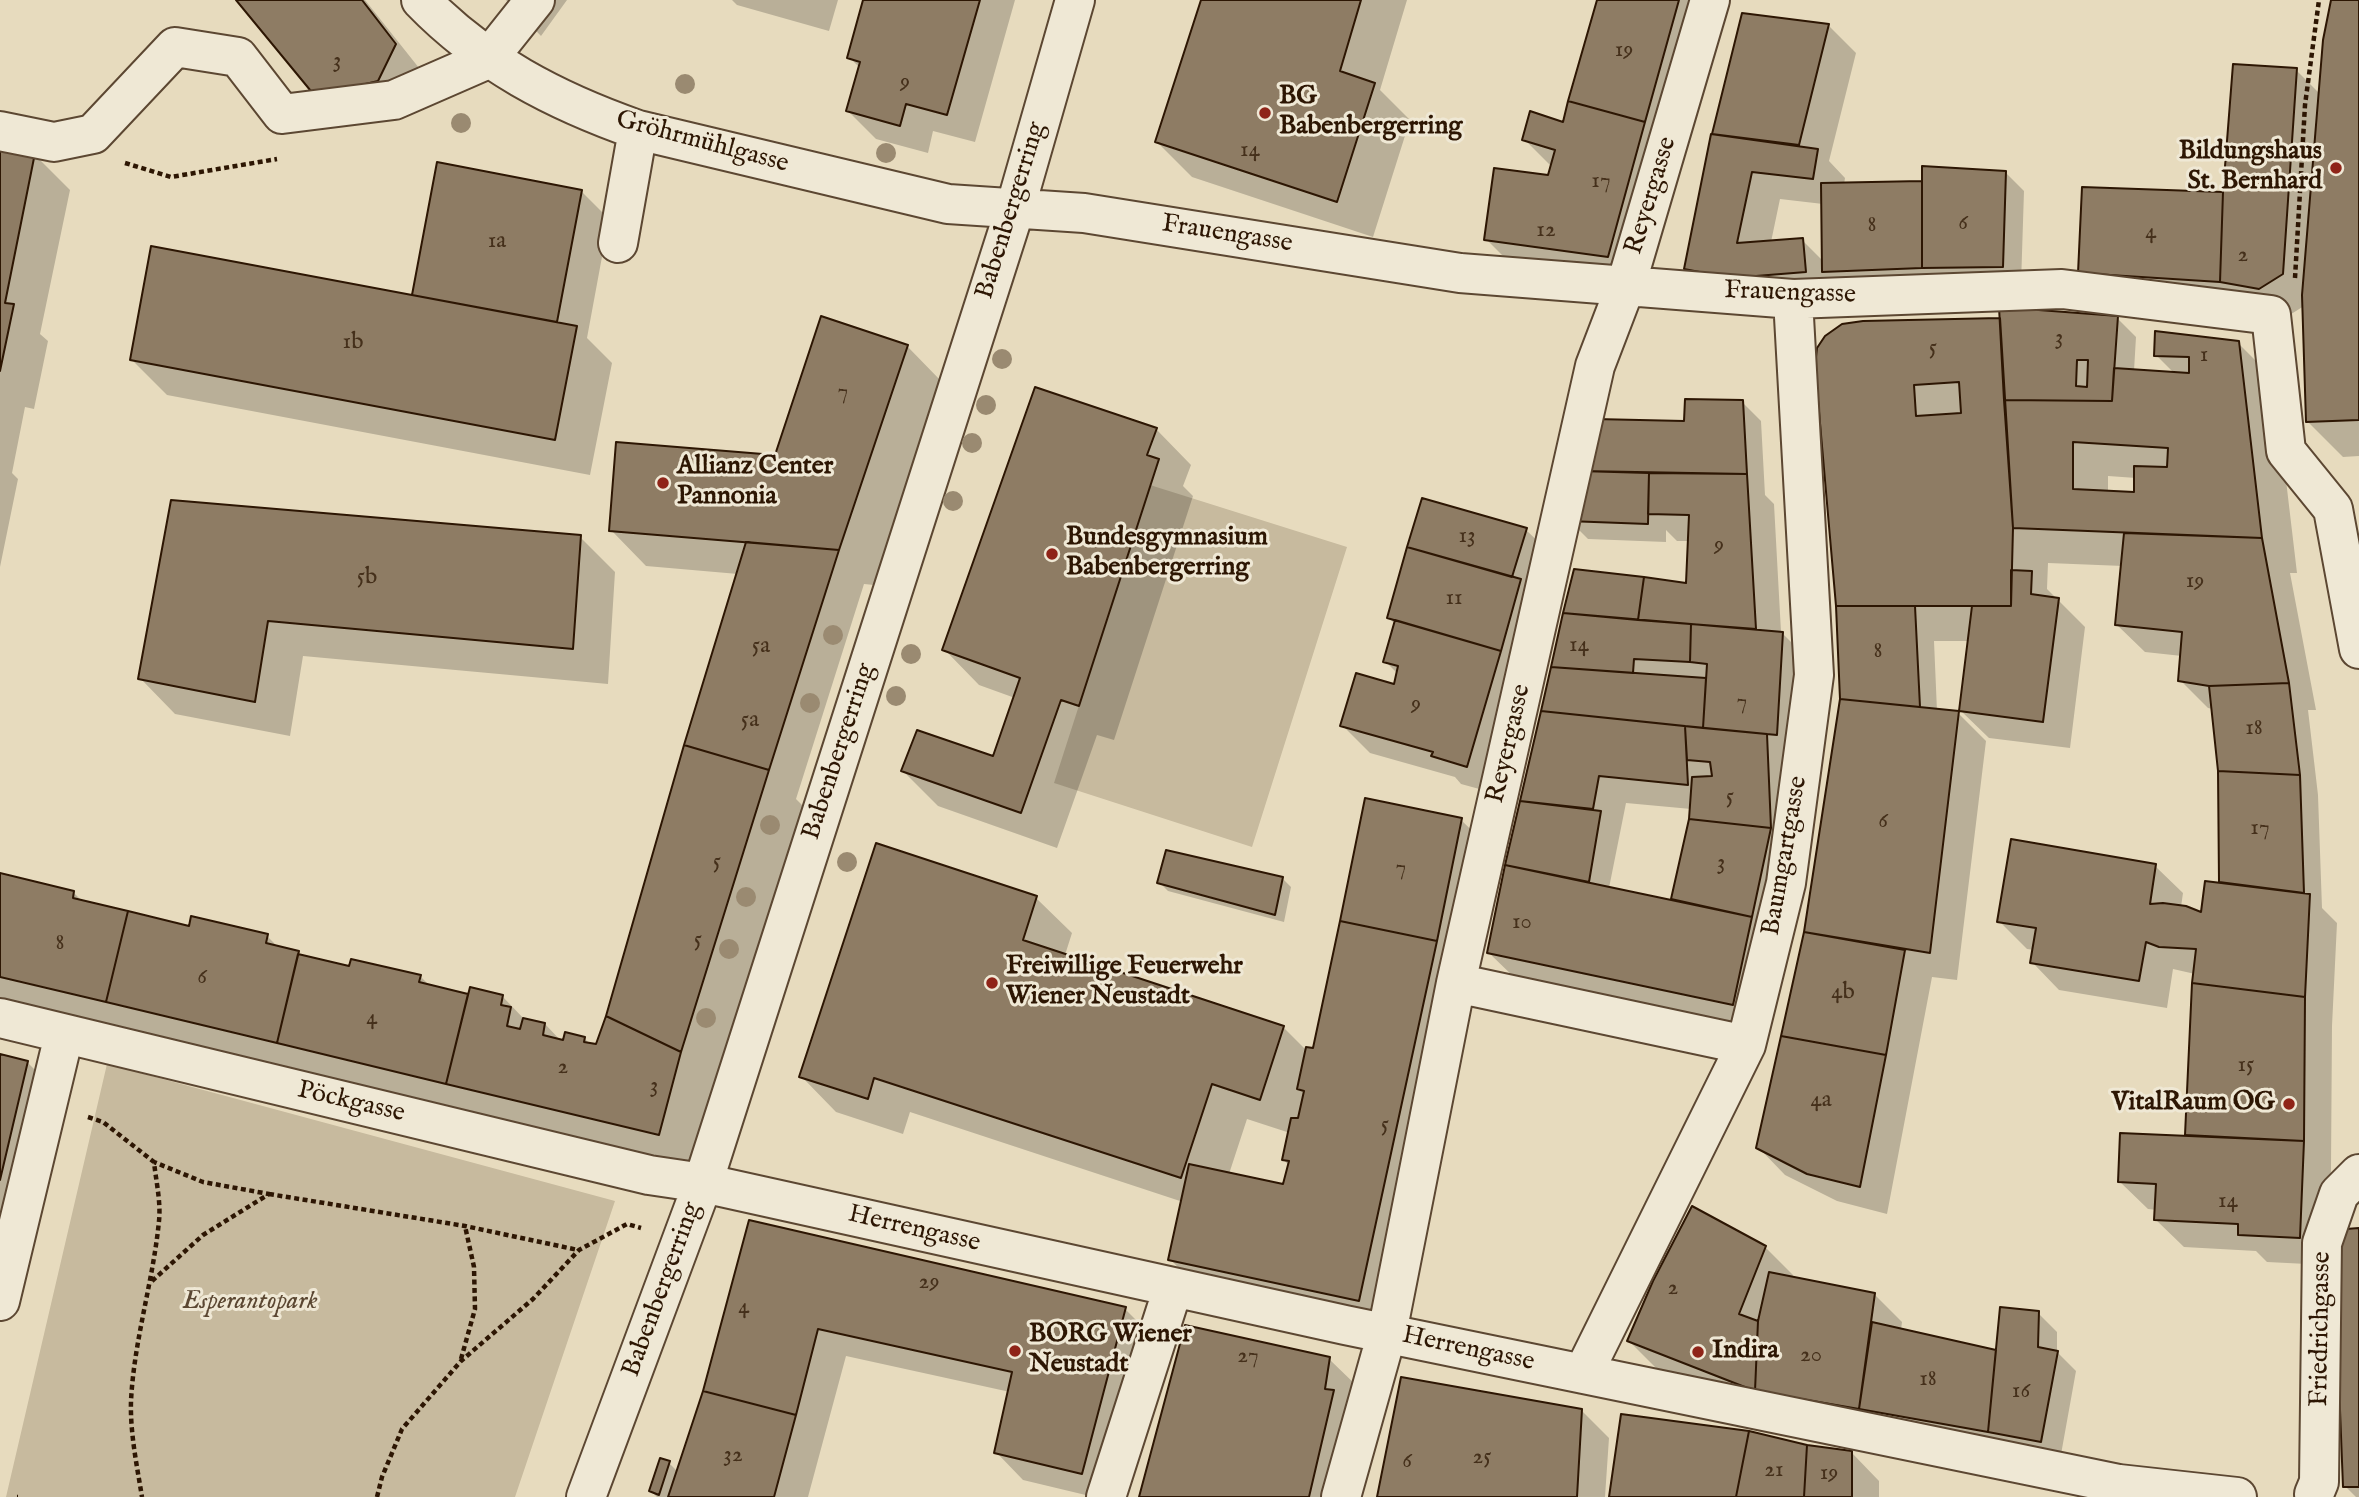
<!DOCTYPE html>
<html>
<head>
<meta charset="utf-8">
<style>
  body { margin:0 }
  canvas { display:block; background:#e7dbbe }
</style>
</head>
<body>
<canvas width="2359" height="1497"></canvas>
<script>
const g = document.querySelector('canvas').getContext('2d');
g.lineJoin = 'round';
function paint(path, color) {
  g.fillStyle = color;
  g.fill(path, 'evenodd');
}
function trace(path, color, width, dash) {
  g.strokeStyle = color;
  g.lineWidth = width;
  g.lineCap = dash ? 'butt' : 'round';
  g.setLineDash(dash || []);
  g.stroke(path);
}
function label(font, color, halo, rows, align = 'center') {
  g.font = font + ' "IM FELL English",serif';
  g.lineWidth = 6;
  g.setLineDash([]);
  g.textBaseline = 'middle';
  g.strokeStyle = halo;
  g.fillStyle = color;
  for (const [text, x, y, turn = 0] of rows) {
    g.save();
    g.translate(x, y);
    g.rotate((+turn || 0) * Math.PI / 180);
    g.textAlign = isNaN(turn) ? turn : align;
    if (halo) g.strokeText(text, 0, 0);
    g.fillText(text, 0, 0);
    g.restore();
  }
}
paint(new Path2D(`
  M1150,485L1347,547L1252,847L1054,783Z
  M107,1064L615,1201L515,1497H6Z`), '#c7ba9e');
paint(new Path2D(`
  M238,0H365L423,73L345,123Z
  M506,0H567L541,36Z
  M732,0H838L829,31L737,5Z
  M865,0H1015L975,142L933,131L928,153L876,139L848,111L860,68L849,57Z
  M1203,0H1407L1380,90L1410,120L1373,237L1192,177L1157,142Z
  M1599,0H1714L1635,284L1514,267L1486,239L1549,177L1552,167L1524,139L1564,124Z
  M2333,0H2359V456L2343,457L2307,421L2304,306L2288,316L2079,273L2225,194L2296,70L2320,94Z
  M1828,25L1856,53L1829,161L1845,178L1844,185L1923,183L2005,172L2024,191L2021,285L1713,296L1686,268L1713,134ZM1780,199L1823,204V261L1802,240L1771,242Z
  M0,148L35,155L70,190L40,334L48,341L34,409L25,407L12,473L18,479L0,567Z
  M439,164L581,191L609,219L587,338L612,363L590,475L167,395L132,360L414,297Z
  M2117,318L2136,337L2134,371L2175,374L2156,355L2238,343L2274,379L2297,573H2290L2316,710H2308L2318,795L2322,908L2337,923L2332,1026L2331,1169L2327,1265L2267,1262L2256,1251L2184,1247L2156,1220L2157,1210L2148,1209L2120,1182L2186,1137L2195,974L2173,969L2167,1008L2059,990L2032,962L2034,950L2027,949L1999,921L2155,866L2183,893L2181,907L2202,915L2224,885L2221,881L2220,771L2213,709L2208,708L2180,680L2182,656L2145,652L2117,625L2123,566L2048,563L2047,589L2085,627L2070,748L1989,738L1961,711L1970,641H1934L1937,711L1958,713L1986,741L1957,980L1932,977L1887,1214L1837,1201L1785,1175L1758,1147L1805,932L1841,699L1838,606L1816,366ZM2108,476L2136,478L2135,494L2108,493Z
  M907,346L942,382L874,585L864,584L796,799L816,819L695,1169L484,1119L476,1112L0,998V875L73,892L83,902L190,928L267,936L279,948L298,952L302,957L350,968L352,961L421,977L431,987L469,996L503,997L526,1021L545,1024L562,1042L585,1039L591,1045L597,1046L607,1017L738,574L646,566L611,530L776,457Z
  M1742,402L1761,421L1765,495L1774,504L1781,632L1801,652L1761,1031L1517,980L1489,953L1575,571L1688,584L1689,541H1677L1666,530V542L1588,539L1569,520L1596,421L1686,422ZM1626,803L1691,809L1673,899L1677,903L1609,888Z
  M1156,429L1191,465L1183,486L1193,496L1114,740L1097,735L1057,848L938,806L903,771L994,758L1015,698L979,685L944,649Z
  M172,501L580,537L615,572L608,684L303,656L290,736L175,714L140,678Z
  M1526,530L1545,548L1494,793L1461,784L1455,777L1370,753L1342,725L1395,686L1398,674L1385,661L1395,624L1389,618Z
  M1461,820L1489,847L1394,1335L1205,1295L1170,1259L1183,1202L910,1112L903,1134L836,1112L801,1076L877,846L1036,898L1072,933L1065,955L1283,1027L1307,1051L1314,1050ZM1247,1119L1290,1133L1284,1160L1289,1166L1285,1186L1229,1174Z
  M1282,878L1291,887L1284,922L1168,891L1159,882Z
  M0,1056L27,1062L55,1090L0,1287Z
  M751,1222L1125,1309L1153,1337L1094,1497L1023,1480L996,1452L1010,1392L846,1356L808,1497H657L651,1491L669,1463L678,1472L705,1392Z
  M2359,1229V1497H2356L2345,1486Z
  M1765,1247L1793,1275L1792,1278L1875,1295L1902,1322L1901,1330L1997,1354L2038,1313L2057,1332V1352L2076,1371L2060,1460L1784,1418L1657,1369L1629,1341Z
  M1329,1359L1357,1386L1343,1497H1141Z
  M1581,1410L1609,1438L1605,1497H1379Z
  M1806,1447L1852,1453L1879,1481V1497H1610Z`), '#0003');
const building = new Path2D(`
  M236,0H362L396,44L378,81L315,96Z
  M863,0H980L947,115L906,104L900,126L846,111L860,62L847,58Z
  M1201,0H1361L1340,71L1375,83L1337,202L1155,142Z
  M1597,0H1679L1645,122L1568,101Z
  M2331,0H2359V420L2306,422L2302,295L2323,40Z
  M1742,13L1829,24L1799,145L1712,134Z
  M2233,64L2297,68L2283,274L2259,289L2220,282L2223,192Z
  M1568,101L1645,122L1608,257L1484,240L1494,168L1548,175L1555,150L1522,140L1530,111L1563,122Z
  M1711,134L1818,149L1813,179L1752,172L1737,243L1803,238L1806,272L1731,278L1684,269Z
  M0,146L35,153L5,303L14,304L0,371Z
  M437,162L582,190L557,322L412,295Z
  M1922,166L2006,171L2003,267L1922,268Z
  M1922,181V268L1822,272L1821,183Z
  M2082,187L2223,192L2220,282L2078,273Z
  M151,246L577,326L555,440L130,360Z
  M1999,307L2118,316L2112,401L2004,400ZM2077,360H2088L2087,387L2076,386Z
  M821,316L908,345L839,550L609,531L616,442L775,455Z
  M2000,318L2013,528L2011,606H1836L1815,366L1817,348L1825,336L1842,324L1863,321ZM1959,382L1961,413L1916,416L1914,385Z
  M2155,331L2239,341L2262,538L2013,528L2004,400L2112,401L2114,368L2189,373V357L2154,356ZM2073,442L2168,448L2167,467L2134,466V492L2073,489Z
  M1035,387L1157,428L1147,455L1159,459L1079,706L1061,700L1021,813L901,771L917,730L993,756L1020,678L942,650Z
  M1685,399L1743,400L1747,474L1580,471L1595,419L1684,421Z
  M1580,471L1649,473L1648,524L1567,521Z
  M1649,473L1747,474L1756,629L1638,620L1644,577L1686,583L1689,515L1648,514Z
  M1422,498L1527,528L1512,577L1407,547Z
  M171,500L581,535L573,649L268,621L255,702L138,679Z
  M2124,533L2262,538L2289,683L2209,686L2178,681L2182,632L2115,625Z
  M746,542L839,550L769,770L684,745Z
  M1407,547L1521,579L1501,651L1387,618Z
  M1574,569L1644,577L1638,620L1563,613Z
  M2011,570L2032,571L2031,594L2059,598L2043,722L1959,711L1972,606H2011Z
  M1836,606H1915L1920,707L1840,699Z
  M1563,613L1691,624L1690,662L1634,659L1633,673L1551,667Z
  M1395,620L1501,651L1467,767L1431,756L1433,752L1340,726L1356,673L1394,684L1398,666L1383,662Z
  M1691,624L1783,632L1777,735L1703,728L1707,664L1690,662Z
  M1551,667L1706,678L1703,728L1541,711Z
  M2289,683L2300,775L2218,771L2209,686Z
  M1840,699L1959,711L1930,953L1804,932Z
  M1541,711L1685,726L1688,785L1599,776L1593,809L1520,801Z
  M1685,726L1767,734L1771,828L1689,819L1692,777L1712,776L1710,762L1687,760Z
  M684,745L769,770L681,1052L606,1016Z
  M2218,771L2300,775L2304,893L2219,882Z
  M1365,798L1462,818L1437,941L1340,921Z
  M1520,801L1601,811L1589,882L1505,865Z
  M1689,819L1771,828L1752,917L1671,899Z
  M2011,839L2156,864L2150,904L2163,903L2186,906L2201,912L2205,881L2310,894L2305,997L2192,983L2196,949L2159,947L2146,942L2139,981L2030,963L2036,928L1997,922Z
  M876,843L1037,896L1023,940L1284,1026L1260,1100L1212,1084L1181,1178L874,1078L868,1099L799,1077Z
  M1166,850L1283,877L1275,915L1157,883Z
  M1505,865L1752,917L1733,1005L1487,953Z
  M0,873L74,891L73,898L128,911L106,1002L0,977Z
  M128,911L189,926L191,916L268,934L266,943L299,951L277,1043L106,1002Z
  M1340,921L1437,941L1359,1301L1168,1260L1189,1164L1283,1184L1289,1161L1282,1160L1291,1118H1298L1304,1091L1297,1089L1306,1047L1313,1048Z
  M1804,932L1905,950L1886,1055L1781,1036Z
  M298,954L349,966L351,959L421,975L419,982L468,994L446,1084L277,1043Z
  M2192,983L2305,997L2304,1141L2185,1135Z
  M470,987L503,995L501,1005L511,1007L507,1026L520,1029L523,1018L545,1023L543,1035L563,1040L565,1032L585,1037L584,1042L596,1044L606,1016L681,1052L659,1135L446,1084Z
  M1781,1036L1886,1055L1860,1187L1807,1174L1756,1148Z
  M0,1054L28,1061L0,1180Z
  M2120,1133L2304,1141L2300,1238L2238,1235V1224L2154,1220L2156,1184L2118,1182Z
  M1692,1206L1766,1246L1739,1314L1758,1321L1755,1391L1627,1341L1653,1281Z
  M749,1220L1126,1307L1082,1474L994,1453L1012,1372L818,1329L796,1415L703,1391Z
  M2359,1228V1487H2343L2333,1230Z
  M1769,1272L1875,1293L1859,1409L1755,1391L1758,1321Z
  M2000,1307L2039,1311L2038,1347L2058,1351L2041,1442L1988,1432Z
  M1872,1322L1996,1350L1988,1432L1859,1409Z
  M1185,1325L1330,1357L1325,1389L1334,1390L1309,1497H1139Z
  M1401,1377L1582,1409L1577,1497H1377Z
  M703,1391L796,1415L774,1497H668Z
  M1621,1414L1749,1431L1736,1497H1609Z
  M1749,1431L1807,1445L1804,1497H1736Z
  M1807,1445L1852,1451V1497H1804Z
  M660,1458L670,1461L659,1495L649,1491Z`);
paint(building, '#8e7c64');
trace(building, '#2d1603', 2);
const minor = new Path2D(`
  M421,0C482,63 555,101 638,130L948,204L1084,213L1460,273L1793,299L2062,289L2271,315L2286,451L2333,509L2359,649
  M0,131L54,142L93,134L175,47L238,57L282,114L394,100L488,59L535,0
  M618,243L638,130
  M1456,983L1746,1045
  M0,1018L649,1175L703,1183L1345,1325L2119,1484L2237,1497
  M0,1301L64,1035
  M1583,1374L1746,1045L1786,883L1814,675L1793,299
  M2314,1494L2319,1482L2322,1243L2339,1194L2359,1174
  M586,1497L703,1183L1015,209L1075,0
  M1106,1497L1173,1288
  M1341,1497L1387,1333L1456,983L1595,366L1626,285L1710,0`);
trace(minor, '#5c4732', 42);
trace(new Path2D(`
  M125,163L171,177L277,159
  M2295,278L2305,105L2319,0
  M88,1117L103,1122L154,1162C156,1181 161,1202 159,1221C153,1282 134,1340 131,1401C130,1433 137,1466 142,1497
  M269,1194L465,1226L578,1250
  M152,1281L203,1235L269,1194L203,1182L154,1162
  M461,1359L475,1309L474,1267L465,1226
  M17,1497H18
  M377,1497L382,1477L402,1429L461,1361L533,1299L579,1250L627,1224L641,1228`), '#2d1603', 4.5, [5, 3.5]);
trace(minor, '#efe8d5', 38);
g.fillStyle = '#9a8a71';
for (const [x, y] of [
  [685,84],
  [461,123],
  [886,153],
  [1002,359],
  [986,405],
  [972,443],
  [953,501],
  [833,635],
  [911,654],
  [896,696],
  [810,703],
  [770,825],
  [847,862],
  [746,897],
  [729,949],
  [706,1018]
]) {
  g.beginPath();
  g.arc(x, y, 10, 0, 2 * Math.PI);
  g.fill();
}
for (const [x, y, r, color] of [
  [1265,113,7,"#8f2418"],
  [2336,168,7,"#8f2418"],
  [663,483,7,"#8f2418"],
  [1052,554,7,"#8f2418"],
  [992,983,7,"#8f2418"],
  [2289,1104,7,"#8f2418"],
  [1015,1351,7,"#8f2418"],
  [1698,1352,7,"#8f2418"]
]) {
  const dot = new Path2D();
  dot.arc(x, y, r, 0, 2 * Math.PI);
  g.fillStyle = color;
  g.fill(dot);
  trace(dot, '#efe8d5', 2.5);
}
label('23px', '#45301b', null, [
  ["19",1624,51],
  ["3",337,62],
  ["9",905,83],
  ["14",1250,151],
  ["17",1601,182],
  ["6",1963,224],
  ["8",1872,226],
  ["12",1546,231],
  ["4",2151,233],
  ["1a",497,242],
  ["2",2243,256],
  ["3",2059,339],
  ["1b",353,343],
  ["5",1933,349],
  ["1",2204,356],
  ["7",843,393],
  ["13",1467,537],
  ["9",1719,546],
  ["5b",367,578],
  ["19",2195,582],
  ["11",1454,599],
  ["14",1579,646],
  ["5a",761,647],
  ["8",1878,652],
  ["7",1742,703],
  ["9",1416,705],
  ["5a",750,721],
  ["18",2254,729],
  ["5",1730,798],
  ["6",1883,822],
  ["17",2260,829],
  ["5",717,863],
  ["3",1721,864],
  ["7",1401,869],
  ["10",1522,923],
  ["5",698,941],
  ["8",60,944],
  ["6",202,978],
  ["4b",1843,993],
  ["4",372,1019],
  ["15",2246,1066],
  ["2",563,1068],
  ["3",654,1087],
  ["4a",1821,1101],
  ["5",1385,1126],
  ["14",2228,1202],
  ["29",929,1283],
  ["2",1673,1289],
  ["4",744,1308],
  ["20",1811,1356],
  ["27",1248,1357],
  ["18",1928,1380],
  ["16",2021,1392],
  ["32",733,1456],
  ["25",1482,1458],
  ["6",1407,1462],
  ["21",1774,1471],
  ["19",1829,1474]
]);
label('bold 26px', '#2d1603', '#efe8d5', [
  ["BG",1279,98],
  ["Babenbergerring",1279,128],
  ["Bildungshaus",2322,153,"right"],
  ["St. Bernhard",2322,183,"right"],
  ["Allianz Center",677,468],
  ["Pannonia",677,498],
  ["Bundesgymnasium",1066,539],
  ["Babenbergerring",1066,569],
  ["Freiwillige Feuerwehr",1006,968],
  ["Wiener Neustadt",1006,998],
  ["VitalRaum OG",2275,1104,"right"],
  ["BORG Wiener",1029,1336],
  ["Neustadt",1029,1366],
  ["Indira",1712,1352]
], 'left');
label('26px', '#2d1603', '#efe8d5', [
  ["Gröhrmühlgasse",702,143,15],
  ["Reyergasse",1652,196,-73],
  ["Babenbergerring",1012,211,-73],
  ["Frauengasse",1227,235,9],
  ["Frauengasse",1790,294,2],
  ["Reyergasse",1510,744,-77],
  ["Babenbergerring",840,752,-72],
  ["Baumgartgasse",1786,856,-80],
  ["Pöckgasse",351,1103,13],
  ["Herrengasse",914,1230,13],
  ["Babenbergerring",663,1290,-70],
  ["Friedrichgasse",2322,1329,-89],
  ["Herrengasse",1468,1350,12]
]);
label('italic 26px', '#5b4732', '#efe8d5', [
  ["Esperantopark",250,1303]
]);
</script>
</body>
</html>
